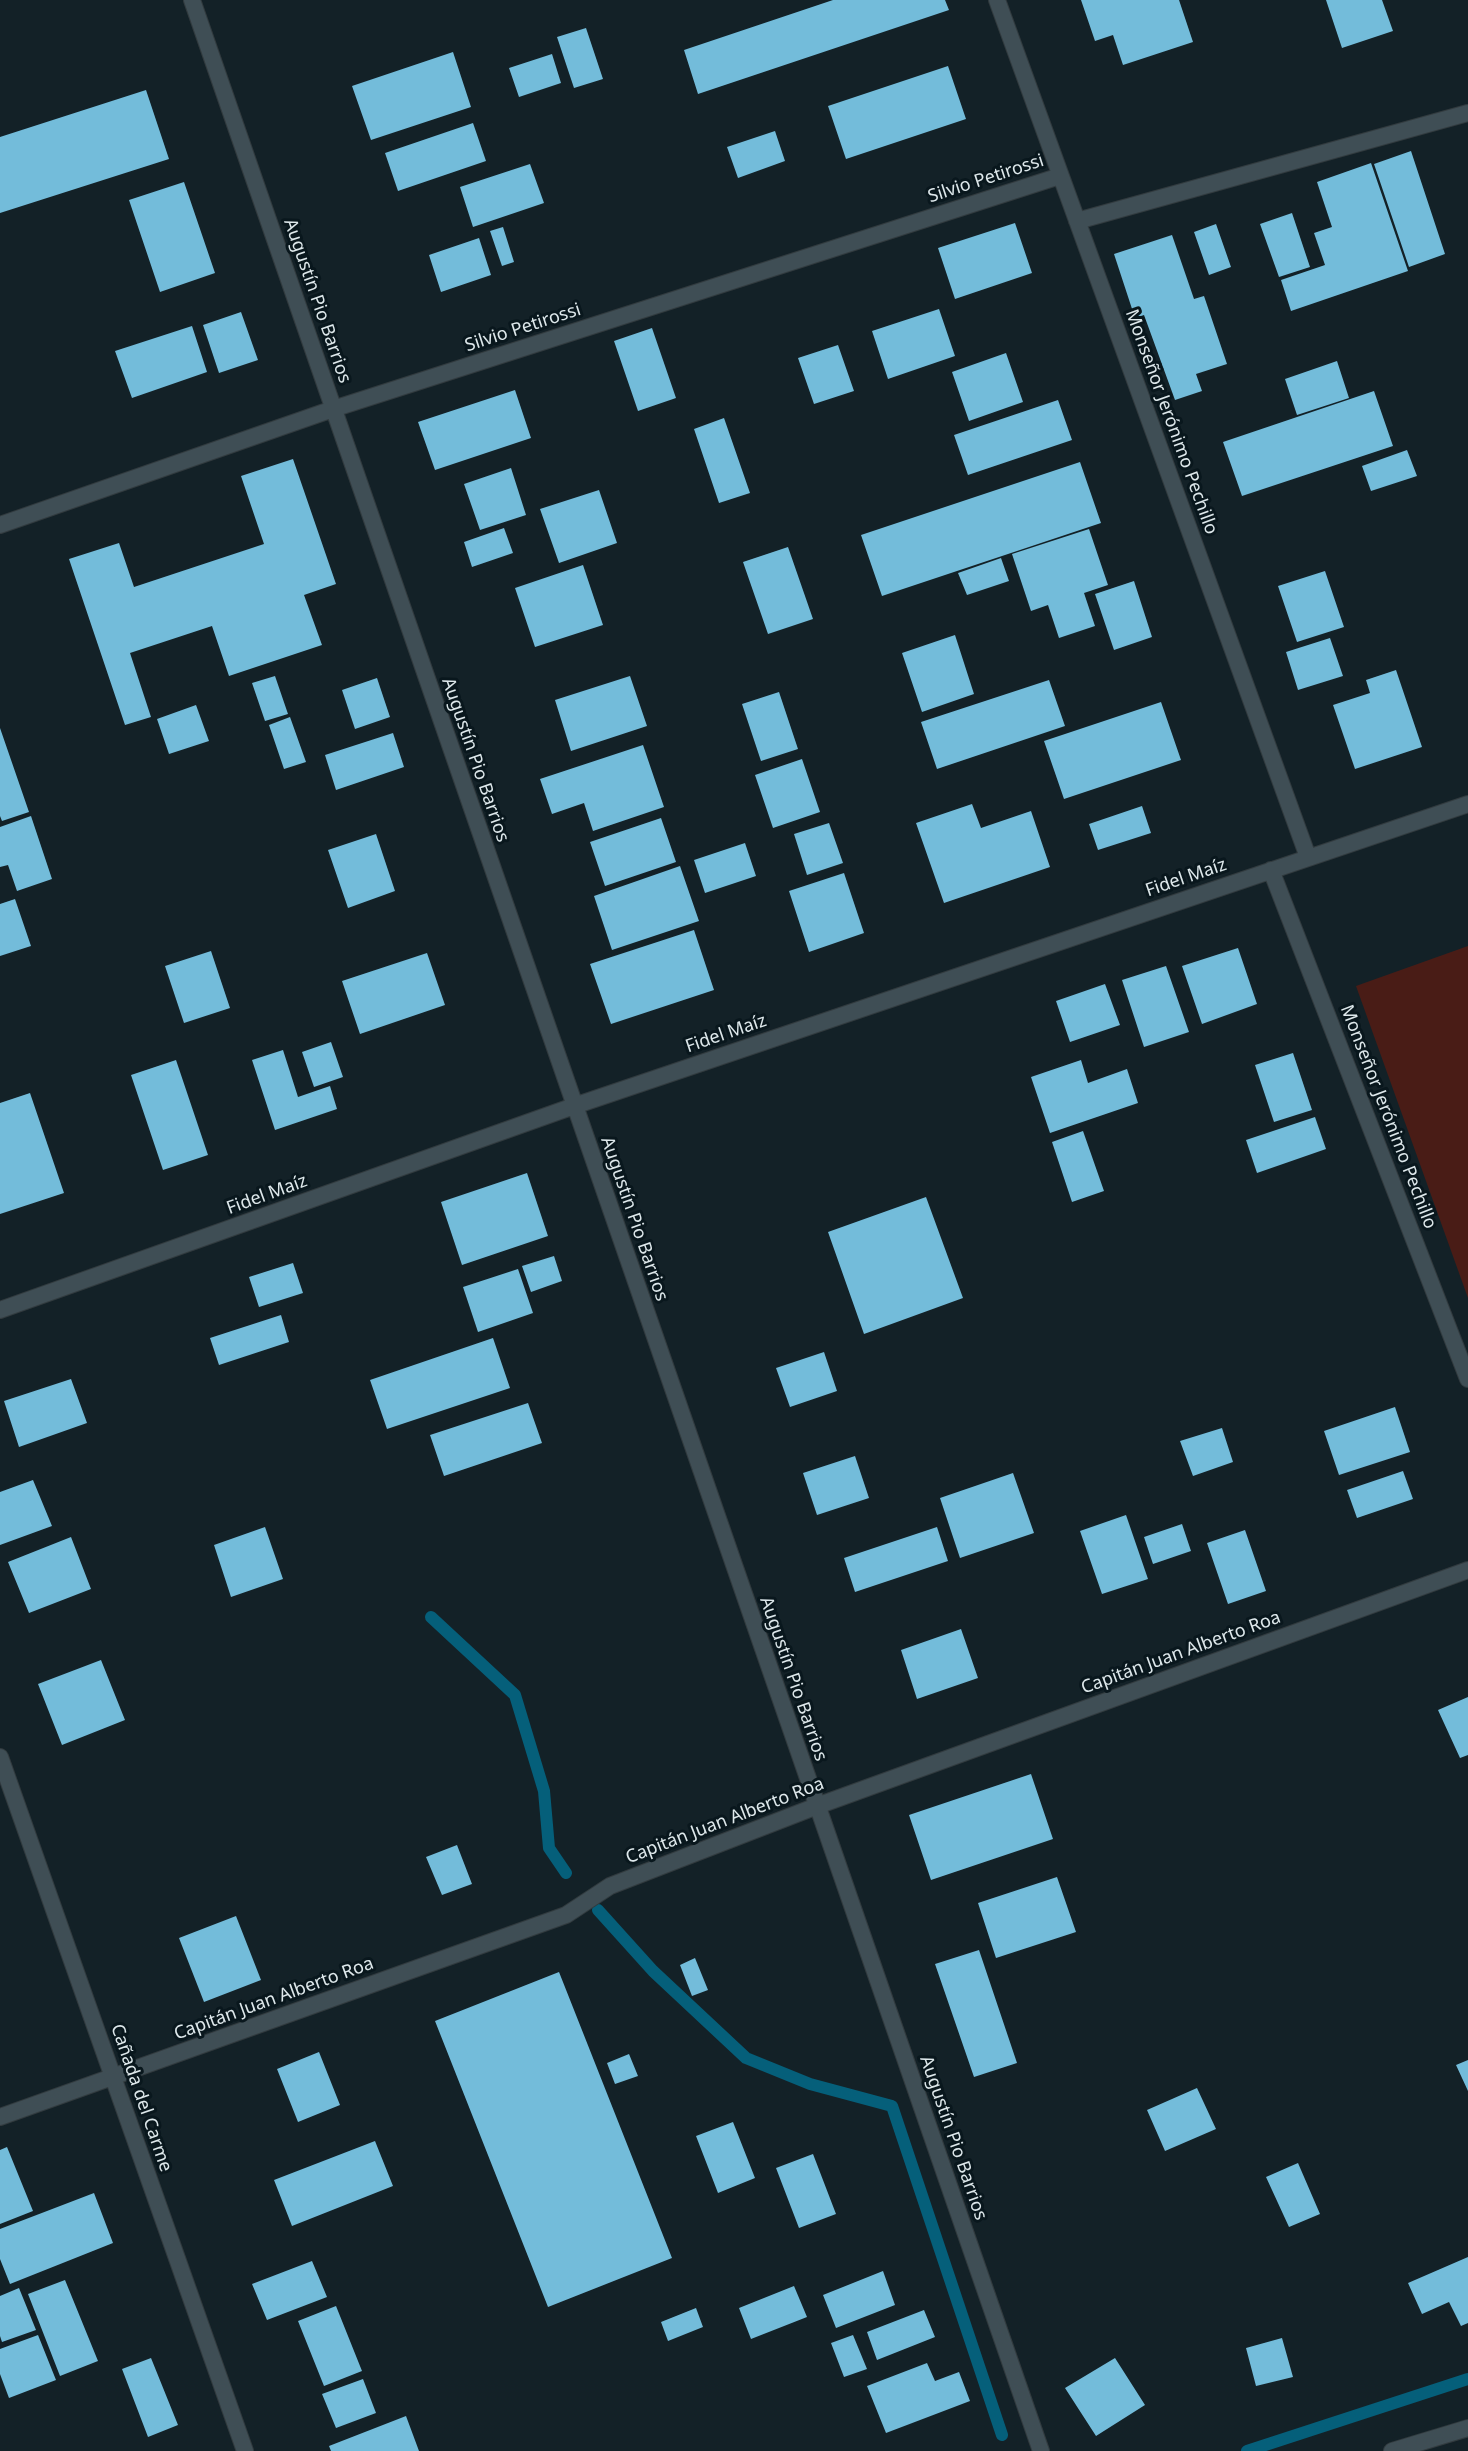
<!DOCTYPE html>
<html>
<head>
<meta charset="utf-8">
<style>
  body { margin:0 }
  canvas { display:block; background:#132127 }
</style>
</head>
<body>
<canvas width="1468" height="2451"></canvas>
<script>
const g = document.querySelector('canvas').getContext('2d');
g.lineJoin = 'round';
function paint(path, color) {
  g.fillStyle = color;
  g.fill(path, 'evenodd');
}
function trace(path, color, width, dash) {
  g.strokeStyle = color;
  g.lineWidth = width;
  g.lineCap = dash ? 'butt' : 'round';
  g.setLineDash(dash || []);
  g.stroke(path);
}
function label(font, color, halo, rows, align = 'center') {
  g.font = font + ' "Noto Sans",sans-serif';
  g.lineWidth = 6;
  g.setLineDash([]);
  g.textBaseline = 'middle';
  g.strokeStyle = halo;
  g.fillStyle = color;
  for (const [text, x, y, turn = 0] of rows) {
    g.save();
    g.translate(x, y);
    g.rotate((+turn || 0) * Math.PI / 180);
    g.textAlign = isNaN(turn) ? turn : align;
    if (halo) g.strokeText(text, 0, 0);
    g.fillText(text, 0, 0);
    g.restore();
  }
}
paint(new Path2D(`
  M1468,946V1298L1356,986Z`), '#491c16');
trace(new Path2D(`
  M431,1617L515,1695L544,1791L549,1848L566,1873
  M598,1910L653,1971L746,2058L810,2084L892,2106L1002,2435
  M1247,2451L1468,2379`), '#055f7a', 12);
paint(new Path2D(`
  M833,0H945L949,10L698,94L684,50Z
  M1081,0H1179L1193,42L1123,65L1113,35L1095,41Z
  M1326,0H1382L1393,31L1342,48Z
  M586,28L603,79L574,88L557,37Z
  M453,52L471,107L371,140L352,86Z
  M552,54L561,83L519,97L509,68Z
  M948,66L966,119L846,159L828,106Z
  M146,90L169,159L0,213V137Z
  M473,123L486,161L398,191L385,153Z
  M775,131L785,161L738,178L727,147Z
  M1411,151L1445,254L1409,267L1374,164Z
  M1371,163L1408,271L1291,311L1281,280L1325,265L1314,233L1332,227L1317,182Z
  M530,164L544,203L473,227L460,187Z
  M184,182L215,273L160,292L129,200Z
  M1292,213L1310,267L1279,277L1260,224Z
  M1015,223L1032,273L955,299L938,248Z
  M1216,224L1231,267L1209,275L1194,232Z
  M503,227L514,262L502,266L490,231Z
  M1172,235L1194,299L1204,296L1227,364L1196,374L1202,391L1175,400L1144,315L1135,318L1114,254Z
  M479,238L491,275L441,292L429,255Z
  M939,309L955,356L888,379L872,331Z
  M241,312L258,360L219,373L203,325Z
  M192,326L207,372L132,398L115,351Z
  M652,328L676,398L638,411L614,341Z
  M838,345L854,391L814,404L798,358Z
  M1006,353L1023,402L969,421L952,372Z
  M1337,361L1349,398L1297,415L1285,379Z
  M515,390L531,438L435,470L418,422Z
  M1374,391L1393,446L1242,496L1223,442Z
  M1058,400L1072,440L968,475L954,435Z
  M724,418L750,493L719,503L694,429Z
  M1407,450L1417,476L1371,491L1362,466Z
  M293,459L336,584L304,595L322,645L229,676L212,626L130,653L151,717L125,725L69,559L119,543L134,587L264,544L241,476Z
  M1080,462L1101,523L882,596L861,535Z
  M511,468L526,515L480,530L464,484Z
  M599,490L617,543L559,563L540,509Z
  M504,528L513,553L472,567L464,542Z
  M1089,529L1108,585L1084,593L1095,626L1059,638L1048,605L1031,611L1012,554Z
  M788,547L813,619L768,634L743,562Z
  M1001,558L1009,581L967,595L958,573Z
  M583,565L603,625L535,647L515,588Z
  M1325,571L1344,627L1297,642L1278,586Z
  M1134,581L1152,637L1114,650L1095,594Z
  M955,635L974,694L922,712L902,653Z
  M1330,638L1343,676L1298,690L1286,652Z
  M1396,670L1422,747L1355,769L1333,705L1370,693L1366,680Z
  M275,676L288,714L265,721L252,683Z
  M630,676L647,726L571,751L555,700Z
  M377,678L390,717L355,729L342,690Z
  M1049,680L1065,726L937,769L921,722Z
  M779,692L798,749L761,761L742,704Z
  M1161,702L1181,760L1064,799L1044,741Z
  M196,705L209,741L169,754L157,719Z
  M290,717L306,762L284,769L269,725Z
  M0,728L29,812L2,821L0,816Z
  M393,733L404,767L336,790L325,755Z
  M643,745L664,807L593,831L584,803L552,814L540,779Z
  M802,759L820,812L773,828L755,775Z
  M972,804L981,828L1031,811L1050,867L944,903L916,823Z
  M1142,806L1151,833L1098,850L1089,824Z
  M31,816L52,879L17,891L8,865L0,867V827Z
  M661,818L676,862L605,886L590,842Z
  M829,823L843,863L807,875L794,834Z
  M376,834L395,891L348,908L328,850Z
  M745,843L756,876L705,893L694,860Z
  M680,866L699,921L612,950L594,896Z
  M844,873L864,933L809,952L789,891Z
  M15,899L31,946L0,956V904Z
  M694,930L714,990L611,1024L590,964Z
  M1238,948L1257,1004L1202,1024L1182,966Z
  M211,951L230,1008L184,1023L165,966Z
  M427,953L445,1005L360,1034L342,981Z
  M1166,966L1189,1032L1144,1047L1122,980Z
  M1105,984L1120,1025L1070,1042L1056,1001Z
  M331,1042L343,1077L314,1087L302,1052Z
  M283,1050L298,1097L330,1086L337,1109L275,1130L252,1060Z
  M1293,1053L1312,1110L1274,1122L1255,1065Z
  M176,1060L208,1155L163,1170L131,1075Z
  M1081,1060L1088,1083L1127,1069L1138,1103L1050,1133L1031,1077Z
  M30,1093L64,1193L0,1214V1103Z
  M1315,1117L1326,1149L1257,1173L1246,1140Z
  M1083,1131L1104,1191L1072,1202L1052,1142Z
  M527,1173L548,1236L462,1265L441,1202Z
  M926,1197L963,1298L864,1334L828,1232Z
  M554,1256L562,1281L531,1292L522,1266Z
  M293,1263L303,1293L259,1307L249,1277Z
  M518,1269L533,1313L478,1332L463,1287Z
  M281,1315L289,1342L219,1365L210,1338Z
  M493,1338L510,1388L387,1429L370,1380Z
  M824,1352L837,1391L790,1407L776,1368Z
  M71,1379L87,1423L19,1447L4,1401Z
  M528,1403L542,1443L444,1476L430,1435Z
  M1395,1407L1410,1452L1339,1475L1324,1431Z
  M1222,1428L1233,1462L1193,1476L1180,1441Z
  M855,1456L869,1498L817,1515L803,1473Z
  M1403,1471L1413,1499L1357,1518L1347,1490Z
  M1013,1473L1034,1533L960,1558L940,1498Z
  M33,1480L52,1526L0,1545V1492Z
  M1126,1515L1148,1579L1102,1594L1080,1531Z
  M1182,1524L1191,1551L1153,1564L1144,1537Z
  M265,1527L283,1579L231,1597L214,1545Z
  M937,1527L948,1561L855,1592L844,1558Z
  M1245,1530L1266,1591L1228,1604L1207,1543Z
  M71,1537L91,1589L29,1613L8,1562Z
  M961,1629L978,1678L917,1699L901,1650Z
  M101,1660L125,1720L62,1745L38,1684Z
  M1468,1697V1755L1460,1758L1438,1710Z
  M1031,1774L1053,1839L931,1880L909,1815Z
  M457,1845L472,1884L442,1895L426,1857Z
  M1057,1877L1076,1932L996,1958L978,1903Z
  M236,1916L261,1980L204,2002L179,1938Z
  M979,1950L1017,2063L974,2077L935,1964Z
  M695,1958L708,1990L692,1996L680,1965Z
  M559,1972L672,2258L548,2307L435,2021Z
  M319,2052L340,2105L298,2122L277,2069Z
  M629,2054L638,2076L615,2084L607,2063Z
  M1468,2060V2091L1456,2065Z
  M1197,2088L1216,2129L1165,2151L1147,2110Z
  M733,2122L755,2178L718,2193L696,2136Z
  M375,2141L393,2186L292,2226L274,2180Z
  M7,2147L33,2211L0,2224V2150Z
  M813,2154L836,2214L799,2228L776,2168Z
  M1298,2163L1320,2214L1289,2227L1266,2177Z
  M94,2193L113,2243L10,2284L0,2259V2229Z
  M1468,2257V2323L1461,2326L1449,2302L1422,2314L1408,2283Z
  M312,2261L327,2297L267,2320L252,2284Z
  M883,2271L895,2305L836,2328L823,2295Z
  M65,2280L98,2361L60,2376L28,2294Z
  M794,2286L807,2317L751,2339L739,2308Z
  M19,2288L36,2330L2,2342L0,2336V2296Z
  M336,2306L362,2371L324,2386L298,2321Z
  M696,2308L703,2327L668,2341L661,2322Z
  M924,2310L935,2337L877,2360L867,2332Z
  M38,2335L56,2380L9,2398L0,2374V2349Z
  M853,2335L867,2369L844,2377L831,2343Z
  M1282,2338L1293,2377L1256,2386L1246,2348Z
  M151,2358L178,2425L148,2437L122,2369Z
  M1115,2358L1145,2405L1096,2436L1065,2388Z
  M927,2363L935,2381L959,2372L970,2401L886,2433L867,2386Z
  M363,2379L376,2413L336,2428L322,2394Z
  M406,2416L419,2451H331L329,2446Z`), '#73bcda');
const minor = new Path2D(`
  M192,0L1041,2451
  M997,0L1308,857
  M1077,221L1468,113
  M0,525L333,409L1060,176
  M1271,870L1468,1379
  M0,1310L574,1106L1468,804
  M0,1757L245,2451
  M0,2117L566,1915L610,1886L817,1806L1468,1570
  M1392,2451L1468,2428`);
trace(minor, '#323b3f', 18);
trace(minor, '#3f4e55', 16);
label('18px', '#dee8eb', '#09171d', [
  ["Silvio Petirossi",986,179,-18],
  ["Augustín Pio Barrios",317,301,71],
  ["Silvio Petirossi",523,328,-18],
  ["Monseñor Jerónimo Pechillo",1171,422,70],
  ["Augustín Pio Barrios",475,760,71],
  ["Fidel Maíz",1186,878,-19],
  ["Fidel Maíz",726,1034,-19],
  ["Monseñor Jerónimo Pechillo",1388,1117,69],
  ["Fidel Maíz",267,1195,-20],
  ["Augustín Pio Barrios",634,1219,71],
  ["Capitán Juan Alberto Roa",1181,1653,-20],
  ["Augustín Pio Barrios",793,1679,71],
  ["Capitán Juan Alberto Roa",725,1821,-21],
  ["Capitán Juan Alberto Roa",274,1999,-20],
  ["Cañada del Carme",141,2098,71],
  ["Augustín Pio Barrios",953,2138,71]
]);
</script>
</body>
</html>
